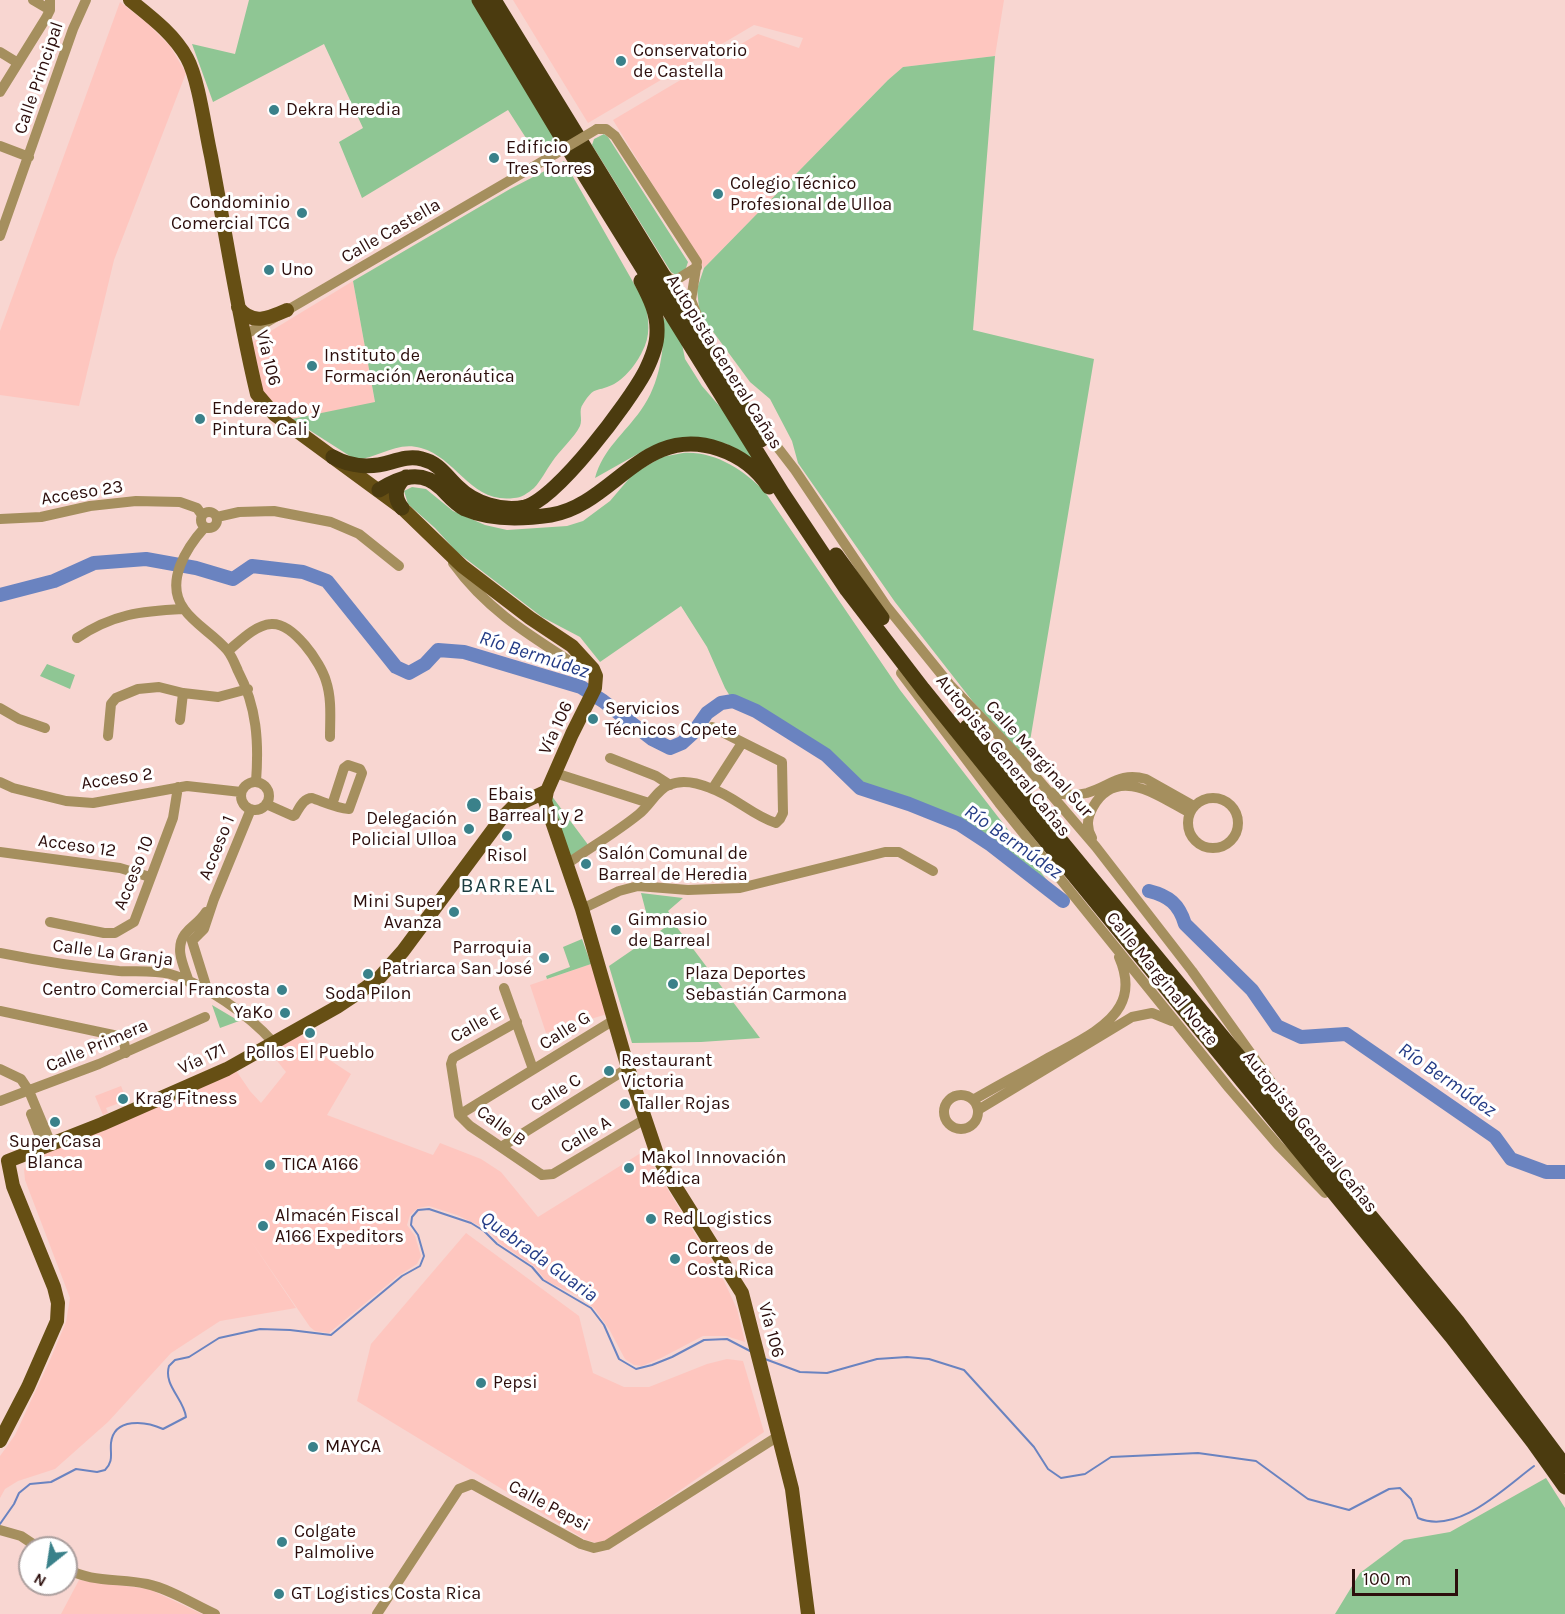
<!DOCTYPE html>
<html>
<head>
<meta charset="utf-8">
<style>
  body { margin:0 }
  #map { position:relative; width:1565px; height:1614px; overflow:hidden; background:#f8d6d1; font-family:Karla,sans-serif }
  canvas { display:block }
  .north { position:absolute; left:18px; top:1536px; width:60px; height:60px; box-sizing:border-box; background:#fff; border:2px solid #ab9f9e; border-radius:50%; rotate:210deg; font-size:16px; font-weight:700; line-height:24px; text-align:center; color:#2c0e0c }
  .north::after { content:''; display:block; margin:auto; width:21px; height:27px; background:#3a818a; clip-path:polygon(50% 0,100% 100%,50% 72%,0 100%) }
  .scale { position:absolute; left:1352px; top:1569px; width:106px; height:27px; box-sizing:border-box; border:3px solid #2c0e0c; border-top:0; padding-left:8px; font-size:18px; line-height:21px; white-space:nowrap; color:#2c0e0c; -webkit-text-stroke:4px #fff; paint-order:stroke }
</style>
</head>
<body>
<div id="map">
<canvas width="1565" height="1614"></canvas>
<div class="north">N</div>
<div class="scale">100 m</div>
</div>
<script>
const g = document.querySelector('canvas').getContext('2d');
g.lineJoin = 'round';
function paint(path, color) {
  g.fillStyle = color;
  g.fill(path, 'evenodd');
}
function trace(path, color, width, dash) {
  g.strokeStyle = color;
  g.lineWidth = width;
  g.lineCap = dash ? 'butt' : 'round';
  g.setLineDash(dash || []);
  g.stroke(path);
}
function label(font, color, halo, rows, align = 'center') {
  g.font = font + ' Karla,sans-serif';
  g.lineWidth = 6;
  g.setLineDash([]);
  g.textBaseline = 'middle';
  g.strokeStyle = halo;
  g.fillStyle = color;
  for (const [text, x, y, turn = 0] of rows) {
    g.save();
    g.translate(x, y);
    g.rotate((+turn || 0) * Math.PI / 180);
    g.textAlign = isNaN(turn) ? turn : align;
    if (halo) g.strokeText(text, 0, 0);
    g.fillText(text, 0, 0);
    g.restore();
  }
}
paint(new Path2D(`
  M513,0H1004L995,56L903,67L888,80L704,268L613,120L758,34L799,48L803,38L754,25L588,123Z
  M120,2L147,23L170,46L186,73L114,260L79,406L0,395V331Z
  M353,281L375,403L292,419L278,409L261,389L251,343Z
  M591,964L607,1014L546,1033L530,985Z
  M301,1034L319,1053L351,1074L327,1115L433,1155L440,1143L481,1159L501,1172L538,1217L644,1151L724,1281L737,1309L745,1342L726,1336H703L661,1358L642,1366L634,1365L625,1359L609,1329L594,1308L578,1296L546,1281L535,1267L499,1243L491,1233L480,1226L457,1215L429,1206L418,1208L410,1215L407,1225L415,1236L421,1256L417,1264L398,1276L329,1333L315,1331L310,1327L251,1241L296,1308L220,1321L171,1353L108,1422L55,1469L18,1481L5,1489L0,1498V1456L15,1435L50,1360L66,1322L70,1298L25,1180L24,1169L27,1163L36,1155L164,1104L235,1069L250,1091L261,1103L286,1072L270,1052Z
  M121,1086L128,1103L123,1105L122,1102L106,1108L108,1113L103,1115L95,1096Z
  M466,1233L579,1316L593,1373L624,1387H649L707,1364L727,1359L743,1361L764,1432L607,1541L597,1543L586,1540L357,1401L371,1344Z
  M79,1580L149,1589L202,1614H61Z`), '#fec6bf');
paint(new Path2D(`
  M249,0H472L556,141L535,152L508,110L362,198L339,142L363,128L324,44L213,102L192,44L235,54Z
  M995,56L973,330L1094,359L1027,759L974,703L895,602L798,463L792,441L770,399L750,382L703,318L699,308L697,289L704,268L888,80L903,67Z
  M604,134L608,137L688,262L685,271L676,275L671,272L592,145L594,139Z
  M564,161L645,303C649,320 651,336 642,352C637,363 624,380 612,385C595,393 595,385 583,404C578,410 583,419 580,426C575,437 559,451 552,462C546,470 541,481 534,488C528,493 521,498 514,498C471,504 457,458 421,448C396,441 379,458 356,460L292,419L375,402L353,281L510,189Z
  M663,317L680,334L685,359L702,386L728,416L759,465L727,444L694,438L650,447L595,478C603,449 624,434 641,410C660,384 665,348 663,317Z
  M683,453C715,451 744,470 765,492L900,690L1063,901L991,845L959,824L909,804L860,788L826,755L756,711L733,701L725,688L707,647L681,606L600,662L580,637L542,617L457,552L435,528L408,504L404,491L412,487L426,489L453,511L485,525L507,530L567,526L583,521L610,501L633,474L662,457Z
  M47,664L75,675L70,689L40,676Z
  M551,795L589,846L571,858L548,801Z
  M641,893L683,898L668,911L670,914L658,923L650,927Z
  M673,922L760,1038L701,1042L632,1043L609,966Z
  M582,939L591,964L547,979L546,976L570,967L563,947Z
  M212,1005L239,1021L220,1028Z
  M1546,1478L1565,1508V1614H1335L1360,1573L1404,1540L1450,1532Z`), '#8fc694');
trace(new Path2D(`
  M765,1359L800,1372L827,1373L877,1359L907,1357L929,1359L964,1370L1034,1447L1048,1469L1061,1478L1085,1474L1111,1457L1198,1453L1256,1461L1308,1499L1349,1510L1389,1489L1400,1488L1411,1499L1418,1518C1458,1535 1503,1489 1534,1466
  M0,1524L14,1504L19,1493L30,1484L51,1482L76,1469L97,1472L105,1470C114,1461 110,1454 111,1443C114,1417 146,1421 163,1429L186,1417C184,1399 163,1385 169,1366L175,1360L189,1357L219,1338L260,1329L290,1330L331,1335L402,1276L420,1266L424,1256L418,1235L411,1225L412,1217L418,1210L429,1209L471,1223L484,1231L497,1244L532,1267L543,1280L591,1308L604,1325L619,1359L636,1369L652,1365L672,1357L704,1340L727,1339L752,1352`), '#6a83c0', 2);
trace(new Path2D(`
  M0,595L54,581L94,563L146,559L196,568L233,579L252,566L303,572L327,581L396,667L409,673L425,664L438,650L464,652L581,687L603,701L652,739L670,748L682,743L693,733L707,713L721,703L733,701L756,711L826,755L860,788L909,804L959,824L991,845L1063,901
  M1149,891C1169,896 1179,904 1185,924L1252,990L1277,1026L1301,1037L1346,1034L1495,1137L1511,1159L1546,1172H1565`), '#6a83c0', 14);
trace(new Path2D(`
  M33,0L50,10
  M0,52L18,63
  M0,92L46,18L50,10V0
  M597,129H606L615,136L697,262L691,300L701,325
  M0,146L29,157
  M0,236L73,29L86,0
  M665,274L671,279L676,280L697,267
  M243,336L555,154
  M755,418L795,470L887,607L950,685L1018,756L1096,847L1192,971L1294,1114
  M201 520a8 8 0 1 1 16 0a8 8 0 1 1-16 0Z
  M217,517L239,512L274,511L331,522L359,534L399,566
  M0,519L41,517L90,506L136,501L180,502L197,508L202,515
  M205,527C187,547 164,582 184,609C195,625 215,635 227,650C232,656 235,664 238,671C257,707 259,742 256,782
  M453,563C492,617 542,642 596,678
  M77,638C113,614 141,611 183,609
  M228,651C239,642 255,625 271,624C293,622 321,663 326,681C332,699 330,719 330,737
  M901,673L999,803L1229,1088L1278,1145L1325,1193
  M0,708L19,719L45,728
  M180,720L183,693
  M108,736L111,704L116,698L138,689L159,687L183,693L218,697L248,689
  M610,758L656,776L670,785
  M555,773L649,803
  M0,782L13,788L66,801L93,803L187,786L241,792
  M241 796a14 14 0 1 1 28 0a14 14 0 1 1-28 0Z
  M713,788L742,743
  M1050,792C1063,795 1074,796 1087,793C1111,786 1119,772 1146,779L1194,806
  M1188 823a25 25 0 1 1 50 0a25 25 0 1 1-50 0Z
  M266,804L293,816L295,815C299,809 303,798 312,798C324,802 336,808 349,809L362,773L360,769L348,765L344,768L332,805
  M1092,838C1086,827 1087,818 1093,807C1117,764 1160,797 1190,813
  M0,852L120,868L150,877
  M567,864C591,847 617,832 639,814C650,805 657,790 669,785C682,779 698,783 710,788C734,796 753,816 776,823L780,819L783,813L782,762L712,727
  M582,909L619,891L638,886L688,890L740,888L885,852H899L933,871
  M50,922L104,933H115L134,922L173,818L178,787
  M0,953C40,961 79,967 119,971C135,972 154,970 170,974C205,984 249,1015 273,1042
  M189,982C184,966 174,949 185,934C192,925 199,923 206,912
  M504,988L533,1069
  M208,992L192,941L204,929L214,899L251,809
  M0,1011L118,1036L124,1042L126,1053
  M517,1022L453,1058L451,1064L459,1115L470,1126L542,1175L553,1174L645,1119
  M0,1069L21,1079L29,1091L51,1144
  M944 1112a17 17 0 1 1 34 0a17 17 0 1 1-34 0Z
  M973,1100C997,1086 1022,1073 1046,1059C1069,1046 1107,1030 1120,1006C1129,990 1126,973 1119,957
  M0,1101L99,1064L205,1017
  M978,1110L1132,1017L1152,1013L1172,1021
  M31,1114L44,1147
  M459,1115L614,1020
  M501,1147L628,1068
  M0,1530L21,1536L39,1548
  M66,1568C90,1583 120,1578 147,1584C170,1589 193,1604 215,1614
  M377,1614L459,1489L472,1484L581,1544L594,1548L607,1545L780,1435`), '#a58f5e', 10);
trace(new Path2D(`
  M130,0C151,17 174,34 187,58C199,80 205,130 211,156C226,235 238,315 257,394L274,414L402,508L462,566L530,618L572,646L593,669L596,676L595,688L572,734L547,791L545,801L582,909L628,1068L658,1157L675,1186L742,1293L792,1489L808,1614
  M238,307C252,326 269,318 287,310
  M0,1441L28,1387L57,1321L58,1303L54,1287L13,1186L8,1161L102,1124L227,1069L337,1007L364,989L380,977L403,951L501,819L513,807L547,791`), '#664f14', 14);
trace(new Path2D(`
  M479,0L574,158L783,494L847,590L923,689L1028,819L1451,1336L1533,1442L1565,1487
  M494,0L728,381L761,440
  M333,457C351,467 372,468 391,462C401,459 411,456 422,459C439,463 446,476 458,487C474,503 502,512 525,507C557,499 629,402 645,372C651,360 657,346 657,333C658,314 650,298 641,281
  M379,490C400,477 421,469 441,488C449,496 455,504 465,509C490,520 524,519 551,515C613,505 644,423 719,449C740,456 757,469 769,487
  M402,508C393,497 395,485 406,477
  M836,555L882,618
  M967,727L1457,1321L1565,1466`), '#4b3b0f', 15);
trace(new Path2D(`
  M555,154L597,129`), '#a58f5e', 10);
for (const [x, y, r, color] of [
  [621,61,6,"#3a818a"],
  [274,110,6,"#3a818a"],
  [494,158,6,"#3a818a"],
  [718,194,6,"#3a818a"],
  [302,213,6,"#3a818a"],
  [269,270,6,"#3a818a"],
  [312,366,6,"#3a818a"],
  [200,419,6,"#3a818a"],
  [593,719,6,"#3a818a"],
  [474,805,8,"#3a818a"],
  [469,829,6,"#3a818a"],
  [507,836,6,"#3a818a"],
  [586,864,6,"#3a818a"],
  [454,912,6,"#3a818a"],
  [616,930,6,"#3a818a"],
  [544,958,6,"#3a818a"],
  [368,974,6,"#3a818a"],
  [673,984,6,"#3a818a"],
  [282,990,6,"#3a818a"],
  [285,1013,6,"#3a818a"],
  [310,1033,6,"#3a818a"],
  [609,1071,6,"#3a818a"],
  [123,1099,6,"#3a818a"],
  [625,1104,6,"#3a818a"],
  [55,1122,6,"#3a818a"],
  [270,1165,6,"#3a818a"],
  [629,1168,6,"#3a818a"],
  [651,1219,6,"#3a818a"],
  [263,1226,6,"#3a818a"],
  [675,1259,6,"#3a818a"],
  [481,1383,6,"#3a818a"],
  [313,1447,6,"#3a818a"],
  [282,1542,6,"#3a818a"],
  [279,1594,6,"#3a818a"]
]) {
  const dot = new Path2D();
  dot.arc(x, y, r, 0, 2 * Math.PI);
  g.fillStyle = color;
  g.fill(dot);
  trace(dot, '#fff', 2);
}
label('18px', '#2c0e0c', '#fff', [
  ["Conservatorio",633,51],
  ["de Castella",633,72],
  ["Dekra Heredia",286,110],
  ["Edificio",506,148],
  ["Tres Torres",506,169],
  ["Colegio Técnico",730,184],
  ["Profesional de Ulloa",730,205],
  ["Condominio",290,203,"right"],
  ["Comercial TCG",290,224,"right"],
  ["Uno",281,270],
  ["Instituto de",324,356],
  ["Formación Aeronáutica",324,377],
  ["Enderezado y",212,409],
  ["Pintura Cali",212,430],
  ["Servicios",605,709],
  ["Técnicos Copete",605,730],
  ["Ebais",488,795],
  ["Barreal 1 y 2",488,816],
  ["Delegación",457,819,"right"],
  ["Policial Ulloa",457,840,"right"],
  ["Salón Comunal de",598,854],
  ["Barreal de Heredia",598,875],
  ["Risol",507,856,"center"],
  ["Mini Super",442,902,"right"],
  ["Avanza",442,923,"right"],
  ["Gimnasio",628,920],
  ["de Barreal",628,941],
  ["Parroquia",532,948,"right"],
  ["Patriarca San José",532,969,"right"],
  ["Plaza Deportes",685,974],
  ["Sebastián Carmona",685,995],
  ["Centro Comercial Francosta",270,990,"right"],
  ["Soda Pilon",368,994,"center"],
  ["YaKo",273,1013,"right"],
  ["Pollos El Pueblo",310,1053,"center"],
  ["Restaurant",621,1061],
  ["Victoria",621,1082],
  ["Krag Fitness",135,1099],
  ["Taller Rojas",637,1104],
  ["Super Casa",55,1142,"center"],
  ["Blanca",55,1163,"center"],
  ["Makol Innovación",641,1158],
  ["Médica",641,1179],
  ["TICA A166",282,1165],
  ["Almacén Fiscal",275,1216],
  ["A166 Expeditors",275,1237],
  ["Red Logistics",663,1219],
  ["Correos de",687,1249],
  ["Costa Rica",687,1270],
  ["Pepsi",493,1383],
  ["MAYCA",325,1447],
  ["Colgate",294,1532],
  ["Palmolive",294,1553],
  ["GT Logistics Costa Rica",291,1594]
], 'left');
label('18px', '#2c0e0c', '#fff', [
  ["Calle Principal",39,78,-71],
  ["Calle Castella",391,231,-30],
  ["Vía 106",268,358,76],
  ["Autopista General Cañas",724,362,58],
  ["Acceso 23",82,493,-9],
  ["Vía 106",556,728,-65],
  ["Autopista General Cañas",1003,756,51],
  ["Calle Marginal Sur",1039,759,48],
  ["Acceso 2",117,779,-8],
  ["Acceso 12",77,846,8],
  ["Acceso 1",217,848,-68],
  ["Acceso 10",134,873,-68],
  ["Calle La Granja",113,953,7],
  ["Calle Marginal Norte",1162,979,51],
  ["Calle E",476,1025,-29],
  ["Calle G",565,1031,-32],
  ["Calle Primera",97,1046,-23],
  ["Vía 171",202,1059,-25],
  ["Calle C",556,1093,-32],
  ["Calle B",501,1126,36],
  ["Autopista General Cañas",1310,1132,51],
  ["Calle A",586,1135,-31],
  ["Vía 106",771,1330,75],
  ["Calle Pepsi",549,1506,28]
]);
label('italic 20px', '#243c86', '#fff', [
  ["Río Bermúdez",534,655,18],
  ["Río Bermúdez",1013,842,35],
  ["Río Bermúdez",1447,1080,35],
  ["Quebrada Guaria",539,1257,36]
]);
g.letterSpacing = '1.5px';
label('21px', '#1b3d41', '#fff', [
  ["BARREAL",508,886]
]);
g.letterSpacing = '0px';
</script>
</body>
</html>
